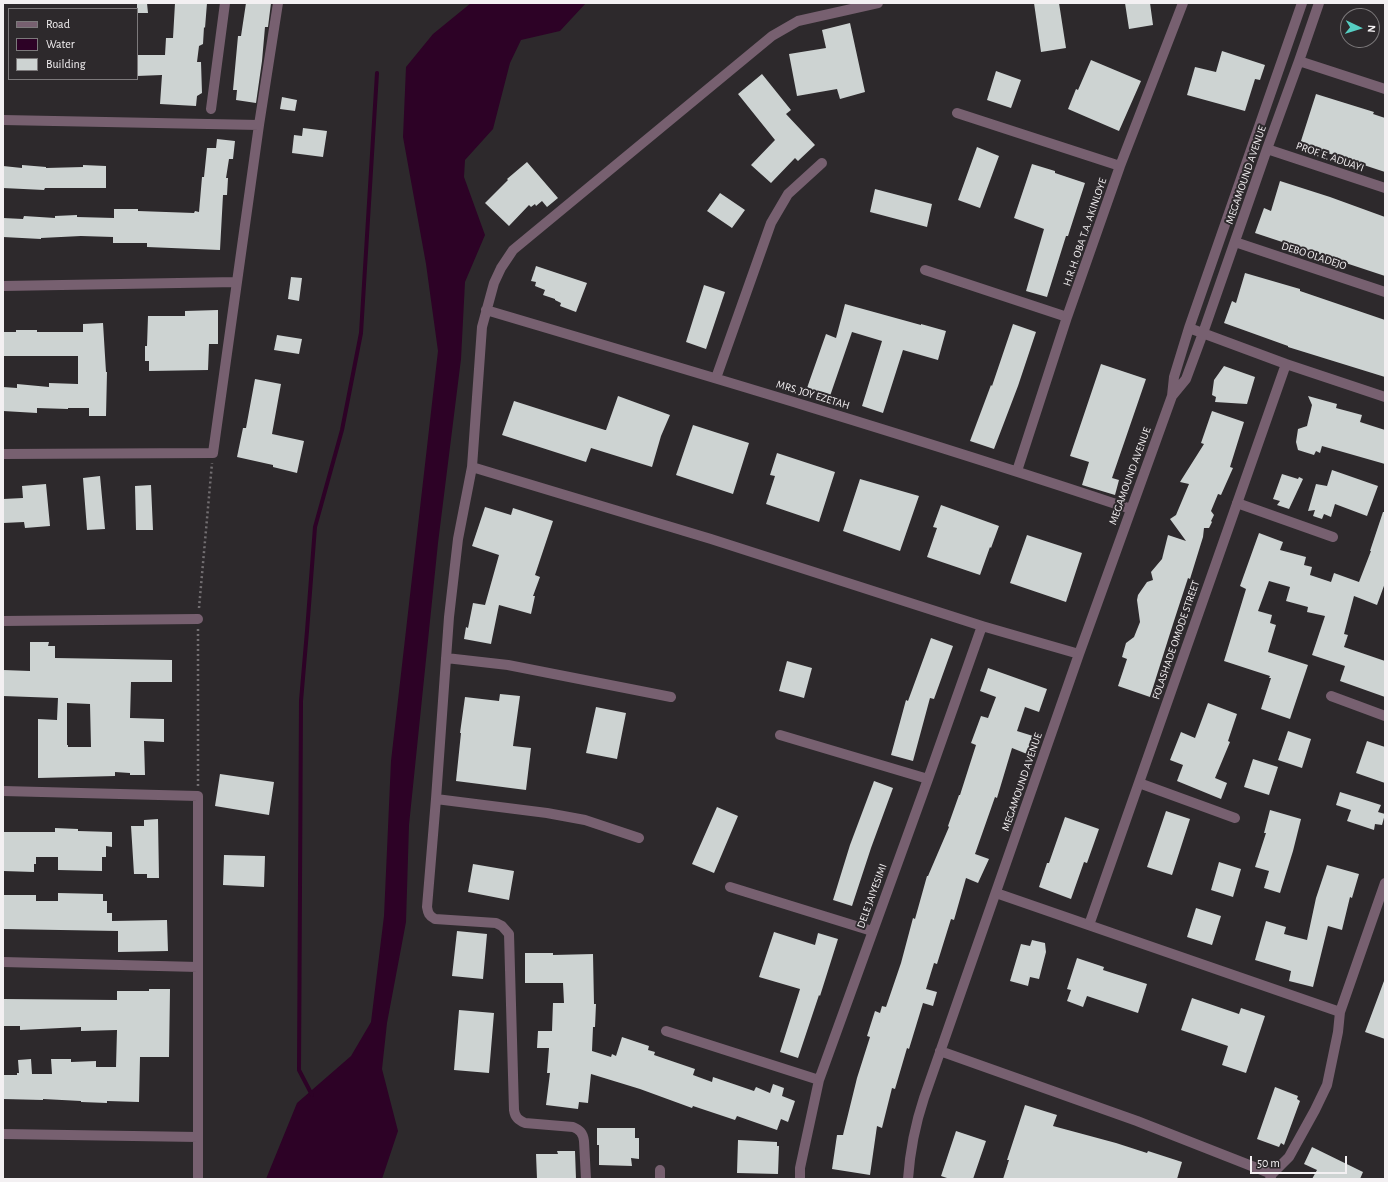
<!DOCTYPE html>
<html>
<head>
<meta charset="utf-8">
<style>
  body { margin:0 }
  #map { position:relative; width:1388px; height:1182px; overflow:hidden; background:#2d292c; font-family:"Alegreya Sans",sans-serif }
  canvas { display:block }
  .frame { position:absolute; inset:0; border:4px solid #f3f0f2; pointer-events:none }
  .legend { position:absolute; left:8px; top:8px; width:130px; height:72px; box-sizing:border-box; background:#2d292c; border:1px solid #7c797b; margin:0; padding:5px 7px; list-style:none; font-size:12px; color:#f3f0f2 }
  .legend li { display:flex; align-items:center; gap:8px; height:20px }
  .legend b { width:20px; border:1px solid #7c797b }
  .north { position:absolute; left:1340px; top:8px; width:40px; height:40px; box-sizing:border-box; background:#2d292c; border:1px solid #7c797b; border-radius:50%; rotate:94deg; font-size:11px; font-weight:700; line-height:16px; text-align:center; color:#f3f0f2 }
  .north::after { content:''; display:block; margin:auto; width:14px; height:18px; background:#56cec3; clip-path:polygon(50% 0,100% 100%,50% 72%,0 100%) }
  .scale { position:absolute; left:1250px; top:1156px; width:97px; height:18px; box-sizing:border-box; border:2px solid #f3f0f2; border-top:0; padding-left:5px; font-size:12px; line-height:14px; white-space:nowrap; color:#f3f0f2; -webkit-text-stroke:3px #2d292c; paint-order:stroke }
</style>
</head>
<body>
<div id="map">
<canvas width="1388" height="1182"></canvas>
<div class="frame"></div>
<ul class="legend">
<li><b style="height:5px;background:#776070"></b>Road</li>
<li><b style="height:11px;background:#2d0226"></b>Water</li>
<li><b style="height:11px;background:#cdd3d2"></b>Building</li>
</ul>
<div class="north">N</div>
<div class="scale">50 m</div>
</div>
<script>
const g = document.querySelector('canvas').getContext('2d');
g.lineJoin = 'round';
function paint(path, color) {
  g.fillStyle = color;
  g.fill(path, 'evenodd');
}
function trace(path, color, width, dash) {
  g.strokeStyle = color;
  g.lineWidth = width;
  g.lineCap = dash ? 'butt' : 'round';
  g.setLineDash(dash || []);
  g.stroke(path);
}
function label(font, color, halo, rows, align = 'center') {
  g.font = font + ' "Alegreya Sans",sans-serif';
  g.lineWidth = 4;
  g.setLineDash([]);
  g.textBaseline = 'middle';
  g.strokeStyle = halo;
  g.fillStyle = color;
  for (const [text, x, y, turn = 0] of rows) {
    g.save();
    g.translate(x, y);
    g.rotate((+turn || 0) * Math.PI / 180);
    g.textAlign = isNaN(turn) ? turn : align;
    if (halo) g.strokeText(text, 0, 0);
    g.fillText(text, 0, 0);
    g.restore();
  }
}
paint(new Path2D(`
  M471,3H586L560,31L521,40L510,63L493,129L465,160L464,177L485,235L465,282L461,359L438,543L409,825L406,922L387,1023L382,1069L398,1131L382,1179H266L297,1103L351,1056L371,1022L384,916L391,761L438,351L426,264L403,137L406,67L433,34Z`), '#2d0226');
trace(new Path2D(`
  M312,1095L299,1070L301,701L307,631L315,527L342,430L361,333L377,73`), '#2d0226', 4);
paint(new Path2D(`
  M137,3H147L148,13H137Z
  M175,3H207L205,28L204,27L203,44L199,46L197,62H201L202,93L197,96L196,106L160,104L162,75L137,76V55H165L166,38H173Z
  M246,3H271L268,27H265L262,61L256,103L236,100L237,90H233L238,36H241Z
  M1034,3H1059L1066,48L1041,52Z
  M1125,3H1150L1153,25L1129,29Z
  M850,23L865,92L840,99L837,89L797,96L789,54L826,48L822,30Z
  M1222,51L1265,65L1260,80L1255,79L1245,111L1187,95L1195,67L1216,72Z
  M1091,60L1141,81L1119,131L1068,109L1076,89L1078,90Z
  M996,71L1021,80L1011,108L987,100Z
  M762,74L791,110L786,114L815,145L798,161L795,158L771,183L751,165L775,140L738,94Z
  M1316,94L1374,112L1373,114L1385,118V172L1300,144Z
  M282,97L297,100L295,111L280,109Z
  M303,128L327,131L323,157L292,153L294,135L302,136Z
  M217,139L235,141L233,159H229L226,178H228L227,195H223L220,250L147,247V243H113V237L81,236L41,238V239L3,237V218L23,219L24,216L55,218V216L77,215V217L114,218V209H138V211L194,213L195,211L199,212L202,177H204L207,148H216Z
  M977,147L999,156L980,208L958,200Z
  M527,162L558,198L547,207L542,201L536,206L535,204L531,207L529,205L509,226L485,203L508,180L507,179Z
  M1032,164L1055,171V173L1085,183L1068,236H1066L1047,297L1026,291L1044,229L1014,218Z
  M22,165L46,167V168L83,167V165L106,166V188H45L44,190L3,188V166L22,168Z
  M1280,181L1330,197L1385,217V276L1255,233L1264,208L1271,211Z
  M875,189L932,204L927,227L870,212Z
  M720,193L745,210L732,228L707,211Z
  M536,266L587,283L576,312L560,306L561,303L555,300V299L543,295L545,290L535,286L536,282L531,281Z
  M1245,273L1300,289V291L1385,320V377L1288,347V346L1224,323L1232,301L1236,303Z
  M291,277L302,278L299,301L288,299Z
  M704,285L725,292L706,349L686,342Z
  M845,304L921,325V324L946,331L938,360L903,350L883,413L862,406L882,341L852,332L830,396L807,388L826,334L836,338Z
  M218,310V344H209L208,370L149,371V361H145V346H147L148,316H185V311Z
  M103,323L106,372H107L106,416H89V408H68V409L37,408V413L3,411V387L17,388V384L49,387V383L78,384V356H3V332H16V330H37V332H83V324Z
  M1013,324L1036,332L1018,386L994,449L970,441L991,385L992,386Z
  M277,335L302,339L299,354L274,350Z
  M1101,364L1146,379L1112,478L1119,480L1115,495L1082,485L1089,462L1070,456Z
  M1224,366L1255,377L1247,404L1215,402L1216,397L1212,395L1214,380Z
  M255,379L281,384L272,434L304,441L297,473L273,467V465L237,457L243,428H246Z
  M618,396L670,415L661,436L652,467L591,448L586,462L502,435L514,401L605,430H606Z
  M1308,396L1337,404L1336,408L1362,415L1360,422L1385,430V464L1322,446L1320,453L1316,451L1314,455L1298,450L1296,442L1298,429L1307,426L1312,405Z
  M1212,411L1244,422L1230,467L1233,468L1221,495L1218,494L1211,511L1214,515L1211,521L1212,522L1209,528H1204L1203,537L1190,579L1188,578L1173,624L1150,697L1118,686L1127,659L1122,657L1126,643L1134,637L1140,622L1137,600L1138,595L1147,582L1153,580L1151,572L1162,559L1168,535L1186,541L1170,519L1176,515L1189,484L1180,482L1204,444L1201,443Z
  M693,425L749,443L733,494L676,475Z
  M777,453L835,472L819,522L766,504L775,476L770,475Z
  M1332,470L1378,486L1367,516L1335,504L1331,517L1324,514L1322,519L1313,516L1315,510L1308,511L1316,484L1327,486Z
  M1282,474L1298,479L1299,477L1303,479L1289,509L1277,505L1280,501L1273,499Z
  M100,476L105,529L87,530L83,478Z
  M860,479L919,496L900,551L843,531Z
  M46,484L50,526L25,528L24,522L3,523V499L23,498L22,486Z
  M151,485L153,530H136L135,486Z
  M941,505L999,526L991,548L990,547L980,575L927,557L937,528L933,527Z
  M485,507L511,515L513,508L553,521L535,575L540,577L533,596H535L531,614L499,605L491,644L464,639L466,627L468,628L473,603L485,605L499,555L472,546Z
  M1383,512H1385V583L1377,605L1354,596L1344,634L1348,635L1344,647L1385,661V697L1340,681L1345,666L1312,655L1325,616L1307,612L1308,607L1286,601L1290,587L1269,581L1258,611L1272,615L1270,623L1276,625L1268,652L1308,665L1290,719L1261,709L1271,678H1269L1270,676L1224,661L1246,589L1240,586L1259,533L1283,542L1280,550L1306,557L1304,565L1312,567L1310,575L1331,582L1334,573L1359,582L1371,551H1370Z
  M1027,535L1082,553L1066,602L1010,583Z
  M931,638L953,646L934,699L930,698L913,761L891,755L906,700L908,701Z
  M30,642H49L48,646H55V658L172,660V682H131L130,718L164,719V742L144,741L145,775H130V773L115,772V776L38,778V719L57,720L58,698L3,696V670L30,671ZM67,703L90,704L91,747H68V745H67Z
  M787,661L812,668L804,698L779,691Z
  M988,668L1047,689L1039,712L1025,707L1017,731L1033,736L1027,754L1012,748L997,798L995,797L975,854L989,859L978,883L966,878L954,920L951,919L937,964L934,963L926,989L937,992L933,1006L923,1003L909,1049L907,1048L895,1089L892,1088L882,1128L877,1126L870,1175L832,1169L837,1135H843L857,1078L870,1037L867,1036L875,1011L880,1013L882,1006L886,1007L901,963L913,918L915,919L927,876H928L949,827L948,826L959,795H960L976,745L971,743L981,716L988,718L996,697L980,691Z
  M500,694L520,696L513,746L531,748L526,790L456,781L461,733H460L465,697L499,701Z
  M1208,703L1237,714L1228,741L1230,742L1215,778L1227,783L1221,799L1177,781L1183,765L1170,760L1181,732L1195,738Z
  M596,707L626,713L617,759L586,753Z
  M1288,731L1311,739L1302,768L1278,760Z
  M1367,741L1385,747V783L1356,773Z
  M1253,759L1278,767L1269,795L1244,787Z
  M220,774L274,782L269,815L215,806Z
  M874,781L893,788L871,848L852,906L833,900L850,845Z
  M1340,792L1381,805L1378,812L1385,814L1382,825L1375,824L1374,830L1347,821L1351,810L1336,805Z
  M717,807L738,816L714,873L692,864Z
  M1270,810L1301,819L1293,851L1280,893L1264,888L1269,871L1255,867L1266,833H1264Z
  M1166,811L1190,819L1172,875L1147,867Z
  M1065,817L1099,829L1087,863L1084,862L1071,899L1039,887L1047,863H1049Z
  M158,819L159,878H147V874H134L131,826H144V820Z
  M55,828L78,829V831L112,832V847L106,846V857H102V871L58,870V857H36V864H34V872L3,871V832H55Z
  M224,855L265,856L264,887L223,885Z
  M1219,862L1241,869L1233,897L1211,890Z
  M473,864L514,871L509,900L468,892Z
  M1327,865L1359,874L1352,898L1350,897L1342,930L1328,926L1313,987L1289,981L1291,971L1255,960L1266,921L1286,927L1284,934L1307,940L1316,898Z
  M58,893L103,894V901H107V913H112V921L167,920L168,951L118,952V931L3,929V895H36V901H58Z
  M1196,908L1221,916L1212,945L1187,937Z
  M457,931L487,934L483,979L452,976Z
  M774,932L815,945L818,933L838,939L820,996L819,995L798,1058L780,1052L800,989L759,977Z
  M1032,940L1045,943L1046,952L1039,979L1030,977L1028,986L1010,981L1021,944L1030,946Z
  M525,953H553V955L593,954L594,1004H596L595,1027H593L592,1051L611,1057L612,1054L616,1056L622,1037L649,1046L648,1050L655,1052L654,1055L695,1069L693,1075L712,1082L713,1077L754,1091L756,1087L770,1093L773,1084L784,1088L782,1096L795,1101L788,1122L781,1119L777,1130L737,1116L735,1120L693,1106L692,1108L640,1089L591,1074L588,1103L579,1102L578,1109L546,1105L550,1073H547L549,1048H537L538,1031H552L553,1003H564L563,983H525Z
  M1077,958L1104,967L1103,970L1147,984L1138,1013L1087,996L1083,1007L1067,1001L1071,990L1067,989Z
  M1384,981H1385V1039L1365,1032Z
  M149,989H170L169,1057H140L139,1102L107,1101V1103L81,1102V1101L43,1099V1100L3,1099V1075H17V1073H19L18,1060L31,1059L32,1074H52L51,1059H71V1062L96,1061V1067H116L117,1030L81,1031V1027L20,1030V1026H3V999L117,1000V991H149Z
  M1192,998L1239,1014L1241,1008L1265,1016L1246,1073L1222,1065L1228,1046L1181,1030Z
  M459,1010L494,1013L489,1073L454,1070Z
  M1275,1087L1298,1096L1297,1099L1300,1101L1284,1145L1281,1143L1279,1147L1257,1139Z
  M1025,1105L1057,1115L1053,1126L1116,1143L1147,1153L1148,1151L1182,1162L1177,1179H1003L1009,1160H1007Z
  M597,1128H635V1138H639V1159L631,1158L632,1166L599,1165V1145H597Z
  M956,1131L986,1141L973,1179H950L941,1176Z
  M738,1140L777,1142V1146H779L778,1174L737,1173Z
  M1312,1147L1363,1172L1360,1179H1312L1317,1170L1304,1164Z
  M557,1151H575L576,1179H537L536,1154H558Z`), '#cdd3d2');
trace(new Path2D(`
  M199,608L212,463
  M198,786V629`), '#736f72', 2.5, [2, 3]);
trace(new Path2D(`
  M1299,61L1385,89
  M211,109L225,3
  M957,113L1120,166
  M3,120L259,125
  M1267,149L1385,188
  M1235,242L1385,292
  M925,270L1067,317
  M3,286L237,282
  M486,310C702,374 918,438 1131,509
  M1189,328L1286,364L1385,397
  M716,378L771,223L788,194L822,163
  M1172,396L1186,379L1203,333L1267,149L1299,61L1319,3
  M3,454L213,453L259,125L278,3
  M472,467L711,539L982,626L1079,654
  M1017,471L1067,317L1120,166L1183,3
  M1237,503L1333,537
  M3,621L198,619
  M446,658L508,665L671,697
  M1331,696L1385,716
  M780,735L928,779
  M1139,783L1235,818
  M3,791L198,796V1179
  M436,799L547,813L585,820L639,838
  M730,887L872,931
  M996,893L1340,1012
  M1089,925L1286,364
  M3,962L198,967
  M666,1031L819,1080
  M940,1051L1137,1121L1272,1174
  M3,1134L198,1137
  M660,1170V1179
  M586,1179L584,1141C583,1133 580,1130 573,1127L525,1123C518,1120 515,1117 514,1110L509,934L502,926L496,923L435,919C429,916 428,913 427,907L436,799L449,617L458,539L472,467L482,327L494,283L501,268L513,250L772,36L798,21L878,3
  M800,1179V1168L819,1080L928,779L982,626
  M908,1179C910,1151 915,1125 924,1098L1079,654L1172,396L1174,377L1189,328L1302,3
  M1270,1179L1272,1174L1289,1157L1315,1110L1327,1085L1338,1032L1340,1012L1385,883`), '#776070', 10);
label('11px', '#f3f0f2', '#2d292c', [
  ["PROF. E. ADUAYI",1330,157,19],
  ["MEGAMOUND AVENUE",1246,175,-71],
  ["H.R.H. OBA T.A. AKINLOYE",1085,232,-71],
  ["DEBO OLADEJO",1314,256,18],
  ["MRS. JOY EZETAH",813,395,17],
  ["MEGAMOUND AVENUE",1130,476,-70],
  ["FOLASHADE OMODE STREET",1176,640,-71],
  ["MEGAMOUND AVENUE",1022,782,-71],
  ["DELE JAIYESIMI",872,896,-70]
]);
</script>
</body>
</html>
